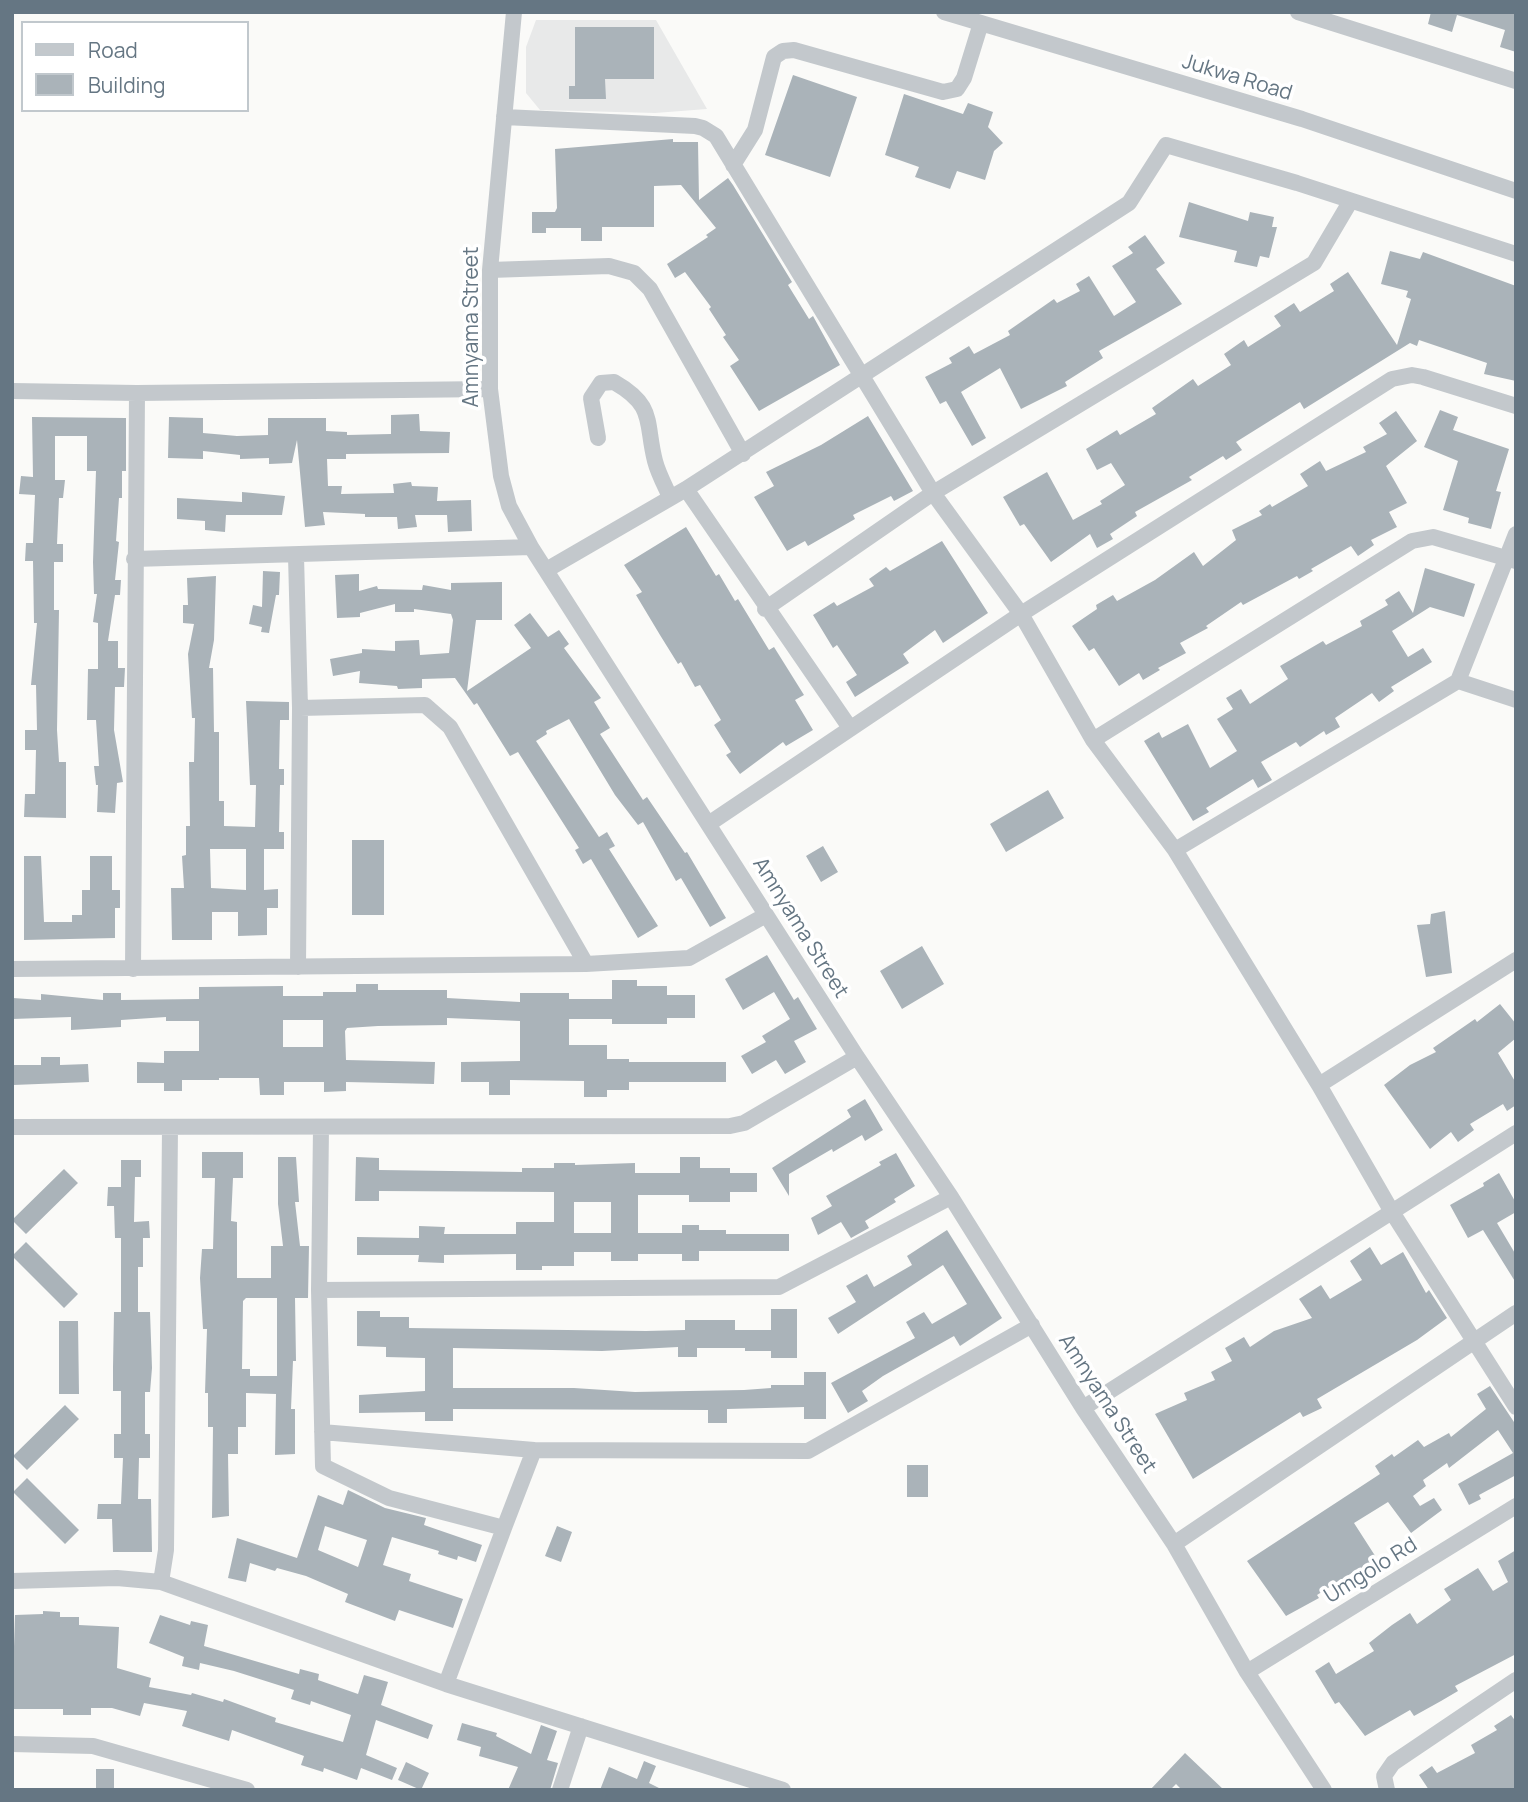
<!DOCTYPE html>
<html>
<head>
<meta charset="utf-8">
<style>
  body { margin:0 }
  #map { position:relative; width:1528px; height:1802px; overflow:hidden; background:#fafaf8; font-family:Manrope,sans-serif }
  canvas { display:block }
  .frame { position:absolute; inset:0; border:14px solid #657683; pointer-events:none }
  .legend { position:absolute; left:21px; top:21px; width:228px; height:91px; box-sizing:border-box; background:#fff; border:2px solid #c1c8cd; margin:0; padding:9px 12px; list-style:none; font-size:21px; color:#657683 }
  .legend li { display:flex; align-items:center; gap:14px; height:35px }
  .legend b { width:35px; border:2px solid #c1c8cd }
</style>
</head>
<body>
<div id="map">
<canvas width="1528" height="1802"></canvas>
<div class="frame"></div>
<ul class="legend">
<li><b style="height:9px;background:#c3c8cc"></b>Road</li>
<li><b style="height:19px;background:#aab3b9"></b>Building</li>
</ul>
</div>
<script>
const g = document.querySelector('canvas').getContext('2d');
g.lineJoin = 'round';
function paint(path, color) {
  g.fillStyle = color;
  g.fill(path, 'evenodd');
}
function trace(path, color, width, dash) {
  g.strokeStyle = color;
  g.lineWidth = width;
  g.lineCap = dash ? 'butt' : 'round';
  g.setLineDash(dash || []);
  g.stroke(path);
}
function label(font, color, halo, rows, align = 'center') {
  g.font = font + ' Manrope,sans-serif';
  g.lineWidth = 7;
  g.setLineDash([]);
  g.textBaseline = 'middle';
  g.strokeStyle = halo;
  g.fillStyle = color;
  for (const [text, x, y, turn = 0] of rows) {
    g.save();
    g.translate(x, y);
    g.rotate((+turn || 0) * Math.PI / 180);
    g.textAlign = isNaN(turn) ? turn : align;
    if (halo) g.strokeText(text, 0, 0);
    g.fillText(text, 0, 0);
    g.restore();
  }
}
paint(new Path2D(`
  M536,20H656L707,109L655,113L540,110L526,93V47Z`), '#e8e9e9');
paint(new Path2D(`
  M1431,12H1516V52L1500,47L1505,30L1457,15L1452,32L1428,24Z
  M575,27H654V79H605L606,99H569V86H575Z
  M793,75L857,97L830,177L765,155Z
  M904,94L963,114L968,103L993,112L988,127L1003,143L994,151L985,180L957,171L950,189L915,177L919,167L885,155Z
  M673,139V142H698L699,200L728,178L733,185L792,282L788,285L809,319L813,316L840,365L759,411L730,366L739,360L723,337L726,335L709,309L711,307L685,272L675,278L667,264L708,237L706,235L716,228L681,185L654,186V227H602V241H581V228H546V233H532V212H555L557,208L555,149Z
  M1189,202L1248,221L1250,212L1274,217L1272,227H1277L1269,258L1260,256L1257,267L1234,262L1237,251L1179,237Z
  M1145,235L1165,263L1156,269L1182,304L1099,351L1103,358L1065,382L1067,386L1021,409L1000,368L961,392L986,438L972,446L946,401L940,404L925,377L952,363L949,358L969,346L974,354L1010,335L1008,331L1054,299L1057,303L1080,291L1076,284L1089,276L1114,316L1136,302L1112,266L1133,253L1128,247Z
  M1390,251L1420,259L1423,252L1516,286V381L1484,374L1487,363L1419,340L1417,346L1410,343L1304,409L1300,402L1236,442L1242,450L1226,460L1223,456L1189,477L1192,480L1135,512L1137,516L1110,534L1113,539L1097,548L1090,534L1051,562L1024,524L1020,526L1003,497L1047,472L1073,520L1102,504L1100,501L1125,485L1111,463L1097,470L1086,449L1117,430L1120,435L1156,414L1152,408L1193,379L1198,386L1231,365L1224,354L1244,340L1248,347L1281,326L1274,316L1294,303L1300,312L1334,291L1330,284L1348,272L1397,345L1411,299L1406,297L1408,291L1381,284Z
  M1440,410L1458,417L1453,430L1509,449L1496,491L1501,492L1491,529L1468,523L1469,518L1443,510L1458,461L1424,447Z
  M1396,411L1417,441L1386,466L1407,503L1389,512L1397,527L1371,540L1374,545L1358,556L1351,546L1311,569L1313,571L1299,579L1297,576L1243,605L1241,602L1206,626L1208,628L1180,643L1186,653L1158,668L1160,670L1143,680L1139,673L1119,686L1094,648L1089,651L1072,626L1097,609L1096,605L1113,595L1117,601L1155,580L1194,552L1203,566L1236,540L1232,530L1262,515L1259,511L1270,504L1272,507L1308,486L1300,474L1320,461L1326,471L1366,452L1363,447L1387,434L1379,423Z
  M419,414L420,431L450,432L449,453L346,454V459H327L328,486H342L341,494L394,493L393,484L411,482L412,486L438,487L437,501L471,500L472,531L448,532L447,515H415L417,527L398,529L397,517H365V514L323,512L325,525L305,527L297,440L292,463L269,464V458L240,459V455L203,451V459L168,458L169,417L203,418V433L237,436L268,435V418H326V431L347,432V435L391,434V415Z
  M868,416L913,491L894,501L891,496L853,515L855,519L808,546L805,541L787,551L754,497L774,486L766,472L821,445Z
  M32,417L126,418V471H122V498H119L116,541L119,542L115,580H121L120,595H115L108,641H118V668H125L124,687H115L114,730L123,782L117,783L115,813L97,812L98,785H96L94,766H99L96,720H87L88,669H98V623L93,622L97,594H94L93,562L96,471H87V436H55V480H65L63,498H59L57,544H63V562H54V610H59L57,730L59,762H66V818L24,817L25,794H35L36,750H25V730H37L36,685H31L37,623H34L33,561H25L26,543H33L35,495L19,494L21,476L33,477Z
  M242,492L285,496L282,515H226L225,532L205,530V521L177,519V498L242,502Z
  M686,527L716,576L719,574L735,601L738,599L769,650L774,647L804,695L795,700L813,730L786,746L783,742L740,774L726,755L731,752L714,725L721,720L700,685L695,687L681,662L678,664L660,635L636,595L642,592L624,565Z
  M942,541L988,613L943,643L935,630L903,654L909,663L855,697L846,682L857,675L837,645L833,648L813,615L834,602L837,606L874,586L869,579L886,567L890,571Z
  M1425,568L1475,584L1464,617L1430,607L1392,631L1408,657L1423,648L1432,662L1391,687L1394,691L1379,702L1372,693L1335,718L1340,727L1326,735L1324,731L1300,747L1296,742L1261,762L1272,780L1258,788L1253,779L1206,808L1209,812L1193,821L1144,741L1159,732L1162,738L1188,724L1210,768L1237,751L1217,719L1233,709L1226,698L1241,689L1250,704L1288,679L1280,666L1323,641L1326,645L1362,626L1360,621L1388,605L1385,600L1399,591L1413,613Z
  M263,571L280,572L279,595H276L269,633L261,632L262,627L249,624L253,605L262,607Z
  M359,574V591L377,586L378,589L422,590L423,585L451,590V583L502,582V620H476L467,691L531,648L514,625L530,613L548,637L559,630L569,644L564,648L601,698L594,702L610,728L600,734L643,800L647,797L685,853L687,852L726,918L710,927L681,878L676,881L643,822L638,825L615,795L569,719L546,731L547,734L536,741L599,837L607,832L615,846L609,849L658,926L638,938L591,859L583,864L575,850L579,848L518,752L510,756L477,703L474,705L455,678L422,679V688L398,689L397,686L359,683L360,671L333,676L330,659L362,653V649L395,651V641L419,640L420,655L449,653L453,620L451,614L414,609V612H395V604L360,613V617L337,618L335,575Z
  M216,576L214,640L209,668H213L214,732H219V801H224V826L255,827L256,785H250L246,701L289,702V720H280L279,769H284V785H280L279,832H284V849H264V890L278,889V908H267V935L238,936V912H212V940H172L171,888H184L182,856L186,855V826H190L189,762H194L195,718H192L188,654L194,624L183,623V605H188L187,578ZM210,849H246V890L211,888Z
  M1048,790L1064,818L1006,852L990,824Z
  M352,840H384V915H352Z
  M823,846L838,872L821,882L806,856Z
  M24,856H41L44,922H72V915H82V890H90V856H112V890H120V908H115V938L24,940Z
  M1445,911L1452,973L1426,977L1417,925L1430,924L1431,914Z
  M922,946L944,984L902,1009L880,971Z
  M767,955L794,1000L798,997L817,1029L794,1041L806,1062L785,1074L776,1060L752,1074L741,1056L766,1042L762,1036L790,1019L774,992L743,1010L725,979Z
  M612,980H637V986H667V995H695V1018H667V1024H612V1019H569V1045H607V1059H629V1062H726V1082H629V1090H607V1097H584V1081L510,1080V1095H489V1082H461V1062L520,1061V1021L447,1018V1025L378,1026L347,1028L345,1031L346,1060L435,1062L434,1084L346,1082V1091L324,1092V1082H284V1095H260L259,1078H219V1080H182V1091H164V1083H137V1062L164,1063V1051H199V1021H166V1017L121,1020V1027L71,1030V1017L12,1019L13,998L41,1000V994L103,1000V993H121V1000L199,999V987L283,986V996H323V992H356V984H378V990H447V998L520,1002V993H569V999H612ZM283,1020H323V1047H283Z
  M1500,1004L1516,1024V1038L1498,1053L1516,1083V1105L1507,1111L1503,1104L1470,1124L1474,1130L1458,1142L1451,1132L1430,1149L1384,1085L1410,1065L1436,1052L1433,1048L1475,1019L1477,1022Z
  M41,1057H60V1065L88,1064L89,1082L13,1085V1065H41Z
  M865,1099L883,1130L865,1141L862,1135L833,1152L832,1149L789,1174V1196L772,1168L851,1117L847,1110Z
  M202,1152H243V1178H233L231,1221L237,1222V1278H271V1246H283L278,1204V1157H296L299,1202H295L300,1246H309L308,1298H295L296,1361H293L291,1409H295V1454L275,1455L276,1394L246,1393V1427H238V1454H228L229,1516L212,1518L213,1427H208V1393H205L207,1329H203L200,1278L202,1249H213L215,1178H202ZM246,1298H277V1376H250V1369H242L243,1301Z
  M896,1153L915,1186L894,1199L896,1202L865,1221L869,1228L851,1238L841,1222L818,1235L811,1218L832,1206L826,1196L881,1165L879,1162Z
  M356,1157L379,1158V1170L522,1172V1168H554V1163H575V1165L635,1163V1173H680V1157H700V1168H730V1173H757V1192H730V1202H689V1195H638V1233H682V1225H699V1230H726V1234H789V1251H699V1261H682V1254H638V1261H611V1252H574V1266H542V1270H516V1254L444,1255V1263L418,1262L419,1255H357V1237L419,1238V1226L445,1227L444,1234H516V1222H554V1192L379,1191V1201H355ZM574,1202H611V1233H574Z
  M121,1160H141V1177H135L134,1222L149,1221L150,1238H143V1267H138V1312H150L152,1368L150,1392H145V1434H150V1458H139L138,1499H151L152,1552H113L112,1519H97L98,1504H121L123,1458H114V1434H121V1391H113V1367L114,1312H121V1238H115L114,1206H107L108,1187H121Z
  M64,1169L78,1183L26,1234L12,1220Z
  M1499,1173L1516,1203V1212L1497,1223L1516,1255V1283L1483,1230L1468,1238L1450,1205L1484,1186L1483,1183Z
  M947,1230L1002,1318L960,1346L954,1336L883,1376L862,1391L868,1401L848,1413L831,1383L915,1338L906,1322L924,1312L932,1324L967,1304L943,1265L838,1334L828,1318L856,1302L846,1286L867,1274L874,1287L912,1265L907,1256Z
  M26,1242L78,1294L64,1308L12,1256Z
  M1370,1247L1381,1265L1403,1252L1426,1293L1429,1290L1447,1318L1417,1340L1317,1399L1322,1408L1303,1417L1300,1412L1193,1479L1155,1414L1187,1400L1184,1393L1215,1380L1211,1372L1232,1361L1225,1348L1244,1337L1250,1347L1274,1331L1312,1318L1299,1299L1321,1285L1330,1299L1362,1280L1350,1261Z
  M771,1309H797V1358H771V1351H745V1348H697V1357H678V1347L602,1351L453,1348V1388H574L635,1392L744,1390L771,1388V1385H804V1372H826V1419H804V1407L727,1409V1423H708V1410L453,1409V1421H425V1412L359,1413V1395L425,1391V1358L386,1357V1347L357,1346V1311H380V1317H409V1328L646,1331L685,1330V1320H735V1330H771Z
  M59,1321H78L79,1394H59Z
  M1490,1386L1516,1425V1475L1479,1495L1481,1499L1469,1505L1458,1484L1513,1453L1498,1430L1449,1468L1447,1463L1423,1480L1426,1486L1413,1496L1420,1506L1434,1498L1442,1510L1411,1533L1388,1502L1354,1523L1381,1565L1363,1576L1358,1569L1317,1595L1319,1598L1286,1616L1247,1561L1380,1474L1375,1466L1392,1454L1394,1457L1418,1440L1424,1447L1449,1433L1451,1437L1486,1409L1477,1394Z
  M65,1405L79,1419L27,1470L13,1456Z
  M907,1465H928V1497H907Z
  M27,1478L79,1530L65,1544L13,1492Z
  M348,1490L385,1508L426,1518L424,1525L482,1545L476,1562L458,1556L457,1560L438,1554L439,1551L392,1537L383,1565L411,1574L409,1581L463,1599L453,1628L399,1610L395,1621L345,1602L348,1594L306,1576L277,1568L275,1571L250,1563L246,1582L228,1578L237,1538L297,1558L318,1495L343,1505ZM325,1526L367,1540L358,1567L318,1550Z
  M557,1526L572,1532L561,1562L545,1556Z
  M1516,1550V1654L1455,1686L1458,1691L1441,1701L1414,1716L1410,1710L1365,1736L1339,1702L1335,1704L1315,1671L1329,1662L1336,1674L1374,1651L1369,1643L1392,1625L1410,1613L1417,1624L1451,1600L1444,1589L1478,1568L1493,1591L1508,1582L1498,1561Z
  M43,1611L60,1612V1617H79V1625L119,1627L117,1668L151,1678L149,1687L191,1695L192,1693L223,1702L224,1699L276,1718L275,1722L343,1742L351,1715L311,1701L310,1705L291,1699L294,1690L234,1671L200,1663L199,1670L182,1666L184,1657L149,1643L160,1615L190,1625L191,1621L208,1625L204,1646L299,1674L300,1669L319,1674L318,1680L358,1694L364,1675L388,1682L381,1705L433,1725L428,1739L376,1720L366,1755L397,1768L392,1780L361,1768L357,1780L324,1768L323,1772L301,1765L304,1756L232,1730L229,1741L182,1726L187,1711L144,1703L140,1716L112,1708H91V1715H63V1709H12L15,1615L43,1614Z
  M1511,1715L1516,1722V1790H1429L1419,1775L1432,1766L1437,1773L1475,1753L1471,1745L1497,1730L1494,1726Z
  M462,1723L497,1733L496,1736L531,1754L541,1725L557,1731L547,1760L558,1763L550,1790H508L518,1767L479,1756L481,1747L457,1740Z
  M1185,1753L1224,1790H1182L1176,1784L1170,1790H1150Z
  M644,1761L656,1766L649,1783L663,1790H600L609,1767L637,1779Z
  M406,1762L429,1773L421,1790L398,1780Z
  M96,1769H114V1790H96Z`), '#aab3b9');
trace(new Path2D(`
  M514,12L490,270V389L501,476L509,506L531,547L857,1057L951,1197L1083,1408L1174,1544L1247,1672L1324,1790
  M944,12L1302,119L1516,191
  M1298,12L1516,81
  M504,117L695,126L703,128L716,136L933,493L1021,614L1093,740L1175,850L1319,1085L1392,1212L1516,1407
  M733,165L755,130L774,57L783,51L794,50L943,92L957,89L964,78L981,23
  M490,270L609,266L634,273L650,289L743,454
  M12,391L137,393L490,389
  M598,438L591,398L601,383L614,382C656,406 645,422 655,461C658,473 665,486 670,497
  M686,489L850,728
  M296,556L300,708L298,967
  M134,559L531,547
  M548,569L686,489L1129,203L1166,145L1297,183L1516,254
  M765,609L933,493L1314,263L1350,202
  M1458,681L1516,534
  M300,708L425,705L450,727L586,964
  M1093,740L1412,541L1433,537L1516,561
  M710,823L1021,614L1392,379L1412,375L1423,377L1516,406
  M1175,850L1458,681L1516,700
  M12,969L586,964L689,958L766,915
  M133,969L137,393
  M1319,1085L1516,960
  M12,1127L730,1126L744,1123L857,1057
  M321,1128L319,1290L323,1466L389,1498L504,1528L534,1450L808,1451L1032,1325
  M319,1290L779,1287L951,1197
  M1083,1408L1516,1133
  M322,1432L534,1450
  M1174,1544L1516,1313
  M12,1581L117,1578L161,1582L446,1684L783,1790
  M161,1582L166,1550L170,1128
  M1247,1672L1516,1506
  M446,1684L504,1528
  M12,1744L93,1746L247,1790
  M560,1790L581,1726
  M1387,1790L1384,1776L1393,1763L1516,1680`), '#c3c8cc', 16);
label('21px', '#657683', '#fff', [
  ["Jukwa Road",1237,78,17],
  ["Amnyama Street",472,327,-90],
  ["Amnyama Street",800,928,58],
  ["Amnyama Street",1107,1404,57],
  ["Umgolo Rd",1371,1571,-32]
]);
</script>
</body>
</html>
